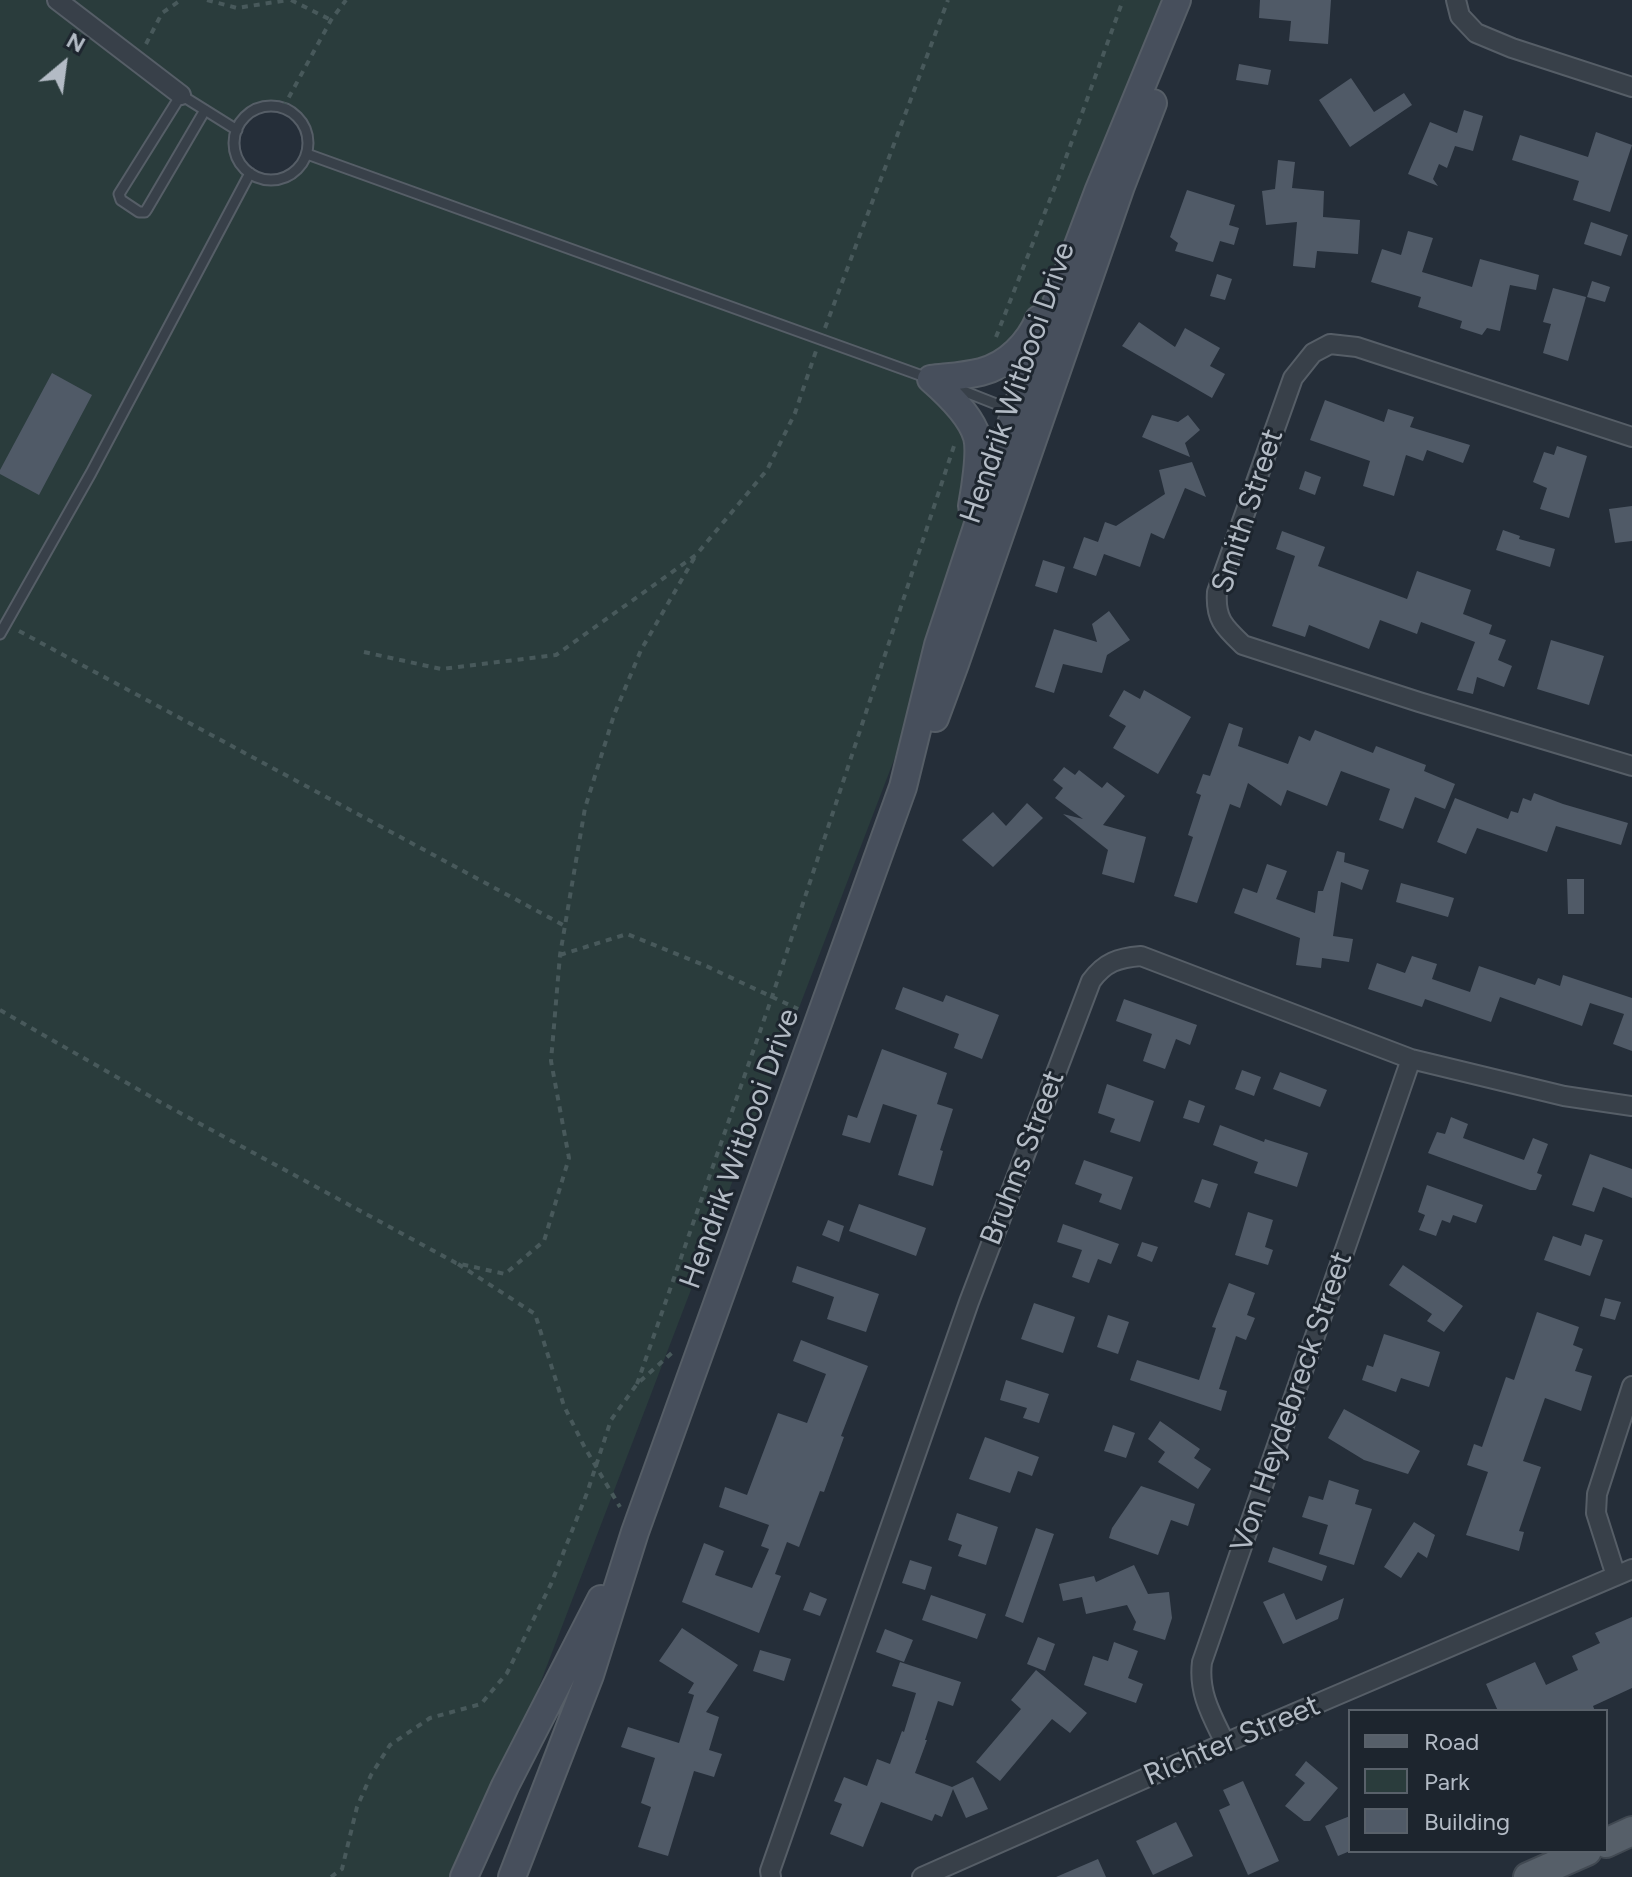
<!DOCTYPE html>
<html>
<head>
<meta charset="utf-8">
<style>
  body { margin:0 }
  #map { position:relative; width:1632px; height:1877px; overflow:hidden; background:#252e39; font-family:Figtree,sans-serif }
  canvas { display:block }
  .legend { position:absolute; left:1348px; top:1709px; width:260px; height:144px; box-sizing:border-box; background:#1d252e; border:2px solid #59616a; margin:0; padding:10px 14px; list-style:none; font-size:24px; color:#b3bbc5 }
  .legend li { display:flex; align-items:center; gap:16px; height:40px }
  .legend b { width:40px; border:2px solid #59616a }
  .north { position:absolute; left:24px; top:24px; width:80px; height:80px; -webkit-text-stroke:6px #1d252e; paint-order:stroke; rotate:29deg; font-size:22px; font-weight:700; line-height:32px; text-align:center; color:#b3bbc5 }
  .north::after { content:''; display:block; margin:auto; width:28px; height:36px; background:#b3bbc5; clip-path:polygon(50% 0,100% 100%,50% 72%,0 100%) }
</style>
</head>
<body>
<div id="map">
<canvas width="1632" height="1877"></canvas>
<ul class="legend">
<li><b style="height:10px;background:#565f69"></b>Road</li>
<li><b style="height:22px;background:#2a3c3c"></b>Park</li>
<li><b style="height:22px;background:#505a67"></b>Building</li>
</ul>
<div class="north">N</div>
</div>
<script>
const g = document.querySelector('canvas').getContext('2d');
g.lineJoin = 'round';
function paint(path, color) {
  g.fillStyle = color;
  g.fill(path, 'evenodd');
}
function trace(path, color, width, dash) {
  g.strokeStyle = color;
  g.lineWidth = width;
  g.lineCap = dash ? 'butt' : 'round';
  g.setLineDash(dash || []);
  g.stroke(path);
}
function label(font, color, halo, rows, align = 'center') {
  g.font = font + ' Figtree,sans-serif';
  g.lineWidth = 6;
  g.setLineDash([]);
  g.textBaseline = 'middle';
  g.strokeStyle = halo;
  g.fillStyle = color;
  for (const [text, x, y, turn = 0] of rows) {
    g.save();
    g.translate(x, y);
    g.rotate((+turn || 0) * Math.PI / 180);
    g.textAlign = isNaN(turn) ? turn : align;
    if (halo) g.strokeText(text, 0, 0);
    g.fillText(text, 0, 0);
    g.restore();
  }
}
paint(new Path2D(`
  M0,0H1177L1033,334L1023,346L932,379L971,424L977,485L938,645L466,1877H0ZM273,106C301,112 321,140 300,166C295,172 287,177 279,179C230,189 215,113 273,106Z`), '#2a3c3c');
paint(new Path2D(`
  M1260,0H1331L1328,44L1289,41L1291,21L1259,18Z
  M1239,64L1271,70L1268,85L1236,80Z
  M1351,78L1374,112L1404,93L1412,105L1350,147L1319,100Z
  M1464,110L1483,116L1473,151L1455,146L1447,168L1439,164L1433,179L1438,186L1408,174L1430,122L1457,133Z
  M1596,132L1632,145L1610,212L1573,200L1579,181L1512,160L1520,135L1588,157Z
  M1278,160L1295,162L1292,188L1324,191L1323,217L1360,220L1358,254L1317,251L1315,268L1293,266L1297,222L1266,225L1262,191L1275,189Z
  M1187,190L1235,205L1229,225L1239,228L1234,245L1220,241L1213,262L1175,251L1178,243L1170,237Z
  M1591,222L1628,235L1621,256L1584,244Z
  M1408,231L1433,238L1422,272L1472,287L1480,259L1539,275L1536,290L1510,285L1500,331L1487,328L1482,335L1460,328L1462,321L1418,307L1421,297L1371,282L1382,249L1401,255Z
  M1217,274L1232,279L1225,300L1210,296Z
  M1592,281L1610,287L1605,302L1587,297Z
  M1553,288L1586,297L1568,361L1543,353L1551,324L1543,322Z
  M1139,322L1175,347L1185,328L1220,348L1210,366L1225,374L1212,398L1122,346Z
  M52,373L92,395L39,495L0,474V470Z
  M1325,400L1384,422L1388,409L1414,417L1410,427L1470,445L1463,463L1427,450L1423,461L1406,455L1394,496L1363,486L1370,461L1310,440Z
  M1152,415L1178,422L1188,415L1200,430L1185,443L1190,457L1142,437Z
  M1557,446L1587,456L1569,518L1540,509L1547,488L1533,482L1544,452L1554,455Z
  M1192,462L1206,497L1185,488L1164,539L1151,533L1140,567L1104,554L1096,576L1073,568L1084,537L1098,542L1105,522L1116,526L1165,494L1159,470Z
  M1305,471L1321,477L1315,495L1299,489Z
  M1632,506V541L1615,543L1609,509Z
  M1503,530L1520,536L1519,539L1555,549L1550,567L1496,550Z
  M1282,531L1325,547L1318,566L1407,599L1417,571L1471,590L1463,614L1492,625L1489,634L1506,640L1498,660L1512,666L1504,687L1477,677L1473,694L1457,690L1475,642L1421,622L1417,634L1380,620L1369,649L1309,625L1305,637L1272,626L1295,556L1276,549Z
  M1043,560L1065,567L1057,593L1035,586Z
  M1109,611L1130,640L1107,655L1102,673L1063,664L1054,693L1035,687L1054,629L1097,642L1092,624Z
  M1551,640L1604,656L1589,705L1537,689Z
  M1124,690L1140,699L1144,690L1191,717L1158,774L1113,748L1126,726L1109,716Z
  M1229,723L1243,728L1238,746L1288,764L1299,736L1310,741L1315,730L1373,753L1376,746L1426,765L1424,771L1455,784L1445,809L1415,797L1403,829L1379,820L1390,789L1341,771L1327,806L1287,790L1281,806L1248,783L1240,808L1230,804L1197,903L1174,896L1193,837L1188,835L1201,795L1196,793L1203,774L1210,776Z
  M1064,767L1075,775L1079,770L1102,788L1107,782L1125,796L1103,825L1146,837L1134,883L1102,874L1108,850L1063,814L1083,819L1055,798L1063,788L1053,780Z
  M1534,793L1563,804L1628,823L1621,845L1556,826L1547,852L1477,828L1466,854L1437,842L1455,798L1508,819L1511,811L1518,813L1523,798L1531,801Z
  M1027,803L1043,818L993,867L962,840L993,812L1006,826Z
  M1337,851L1345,853L1344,862L1369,870L1362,890L1341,882L1333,936L1353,939L1349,962L1322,958L1321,968L1296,965L1300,938L1234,913L1243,888L1257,893L1267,864L1287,871L1276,899L1315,913L1318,891H1323Z
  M1567,879H1584V914H1568Z
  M1401,883L1454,898L1448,917L1396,902Z
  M1412,956L1437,964L1432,979L1470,992L1479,966L1535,985L1538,978L1560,986L1563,975L1632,998V1051L1613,1044L1624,1014L1590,1003L1582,1026L1500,997L1491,1022L1425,999L1422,1007L1368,989L1377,963L1405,973Z
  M903,987L943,1002L946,995L999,1015L982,1059L954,1048L959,1034L895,1009Z
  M1124,999L1197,1025L1190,1045L1176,1039L1165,1069L1143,1061L1152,1034L1116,1021Z
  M882,1049L947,1073L937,1104L953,1109L940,1150L943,1151L933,1186L898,1175L917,1115L883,1104L870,1143L842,1135L848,1115L857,1118Z
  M1242,1070L1261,1077L1254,1096L1235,1089Z
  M1280,1072L1327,1090L1320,1107L1273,1089Z
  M1107,1084L1154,1101L1140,1142L1110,1132L1115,1119L1098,1113Z
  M1189,1100L1205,1106L1199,1123L1183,1118Z
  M1451,1117L1468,1124L1463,1138L1524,1160L1533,1138L1548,1144L1537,1173L1542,1175L1536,1190H1530L1428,1153L1437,1132L1445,1134Z
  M1220,1125L1264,1142L1265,1139L1308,1153L1297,1187L1254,1173L1258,1162L1213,1145Z
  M1590,1154L1632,1169V1198L1603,1187L1594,1212L1572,1205Z
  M1084,1160L1133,1177L1121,1210L1099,1202L1102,1194L1075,1184Z
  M1202,1179L1218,1184L1210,1208L1194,1202Z
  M1427,1185L1483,1205L1476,1223L1453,1215L1450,1223L1442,1220L1436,1236L1419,1230L1425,1215L1418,1212Z
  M859,1204L926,1228L916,1256L849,1231Z
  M1248,1212L1273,1220L1265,1247L1273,1250L1268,1265L1235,1255Z
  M828,1220L844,1226L839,1242L822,1235Z
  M1063,1224L1119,1244L1111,1264L1098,1259L1089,1283L1072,1277L1082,1250L1057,1242Z
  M1585,1234L1603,1240L1590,1276L1544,1260L1553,1236L1581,1246Z
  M1142,1242L1158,1247L1152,1262L1137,1256Z
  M1403,1265L1463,1306L1444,1332L1427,1321L1432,1314L1389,1285Z
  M797,1266L879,1294L866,1332L827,1319L834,1297L792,1282Z
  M1229,1283L1255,1293L1247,1315L1255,1318L1246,1340L1236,1336L1219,1389L1227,1391L1221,1411L1130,1380L1137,1360L1199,1380L1216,1328L1212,1327Z
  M1605,1298L1621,1302L1615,1320L1600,1316Z
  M1034,1303L1075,1317L1063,1353L1021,1339Z
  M1537,1312L1579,1327L1573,1345L1583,1349L1575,1371L1592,1376L1581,1411L1545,1398L1523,1461L1541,1467L1519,1531L1524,1532L1519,1551L1466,1535L1488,1472L1467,1465L1474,1444L1482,1447L1506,1377L1514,1380Z
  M1108,1315L1129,1322L1118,1354L1097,1347Z
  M1384,1334L1440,1352L1429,1387L1401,1378L1396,1392L1362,1380L1367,1365L1373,1367Z
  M801,1340L868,1366L841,1436L844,1437L824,1492L820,1491L799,1547L787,1542L775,1574L781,1576L759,1633L682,1602L704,1543L724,1551L715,1575L752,1588L769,1549L761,1546L769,1525L719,1507L725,1487L747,1495L778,1413L807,1423L826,1374L793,1361Z
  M1006,1380L1049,1394L1039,1423L1023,1418L1027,1408L1000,1400Z
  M1344,1409L1420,1451L1408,1474L1364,1460L1328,1438Z
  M1160,1421L1200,1449L1194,1458L1211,1469L1198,1489L1158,1462L1165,1452L1148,1439Z
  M1113,1425L1135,1433L1126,1458L1104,1451Z
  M985,1437L1039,1457L1032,1476L1018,1471L1010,1493L969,1479Z
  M1329,1480L1359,1490L1355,1504L1372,1509L1354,1565L1319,1554L1328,1525L1302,1517L1309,1496L1323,1500Z
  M1141,1486L1195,1504L1188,1526L1171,1520L1158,1555L1109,1538L1112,1528Z
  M957,1513L998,1527L986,1565L958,1556L962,1545L948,1540Z
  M1414,1522L1435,1535L1427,1558L1418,1552L1401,1578L1384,1567Z
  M1036,1528L1054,1534L1023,1623L1005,1616Z
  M1273,1547L1327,1566L1322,1581L1268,1562Z
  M910,1560L932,1567L925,1590L902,1583Z
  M1134,1565L1148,1594L1169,1592L1172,1618L1165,1640L1133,1630L1136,1622L1127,1605L1086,1614L1082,1597L1063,1601L1059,1584L1094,1576L1096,1582Z
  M810,1592L827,1599L820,1616L803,1610Z
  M1284,1593L1296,1620L1344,1598L1338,1619L1283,1644L1263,1602Z
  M931,1595L986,1614L977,1639L922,1620Z
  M1632,1617V1688L1593,1706L1595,1711H1498L1486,1684L1535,1662L1546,1685L1578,1670L1572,1656L1600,1643L1595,1633Z
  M682,1628L738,1665L706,1712L719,1717L709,1750L722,1754L714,1777L694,1771L668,1856L638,1847L651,1807L641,1803L655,1758L621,1747L628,1727L679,1743L694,1695L688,1693L694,1683L659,1661Z
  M885,1629L913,1640L904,1662L876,1652Z
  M1038,1637L1055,1644L1045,1671L1027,1664Z
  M1114,1642L1138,1651L1128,1678L1143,1684L1136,1703L1084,1685L1093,1656L1108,1661Z
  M760,1650L791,1659L784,1681L753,1671Z
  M900,1662L961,1682L953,1706L938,1701L925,1740H927L915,1773L952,1787L973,1777L988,1809L966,1818L953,1789L942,1817L935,1814L932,1821L881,1802L863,1847L830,1834L842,1804L834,1801L844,1777L867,1786L877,1759L890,1764L902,1731L904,1732L916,1693L892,1686Z
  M1036,1670L1087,1713L1070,1733L1052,1719L1000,1781L976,1762L1021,1709L1011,1700Z
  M1306,1761L1338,1788L1310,1821H1304L1285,1806L1305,1783L1295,1775Z
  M1243,1781L1279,1861L1248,1875L1219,1810L1230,1805L1223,1790Z
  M1350,1816V1851L1338,1856L1325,1826Z
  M1176,1822L1193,1856L1153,1875L1136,1841Z
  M1098,1859L1106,1877H1056Z`), '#505a67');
const lane = new Path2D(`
  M234 143a37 37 0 1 1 74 0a37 37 0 1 1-74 0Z
  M205,110L147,209L145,212H139L121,200L119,194L181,95L237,130
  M307,154L928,378
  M953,387L1014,411
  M0,634L91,473L250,173`);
const street = new Path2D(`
  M57,0L181,95
  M1456,0L1460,16L1476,33L1512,48L1632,87
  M1632,437L1357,347L1330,344L1313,353L1293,378L1217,592C1215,619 1224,627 1243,645L1419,702L1632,766
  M1616,1576L1596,1513L1597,1494L1632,1386
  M1225,1743C1212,1716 1198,1693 1202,1662L1411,1059
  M771,1877L770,1871L969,1302L1091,981C1105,962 1118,958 1141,956L1411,1059L1564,1096L1632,1106
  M922,1877L1225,1743L1632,1569`);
const secondary = new Path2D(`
  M931,379C947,393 971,416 977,437C981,452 975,490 972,506
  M931,379C947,377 965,376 981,372C1008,365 1029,343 1039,319
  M935,718L955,664L1121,186L1153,103
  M464,1877L505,1786L601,1599
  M512,1877L590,1675L635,1532L903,787L938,645L1015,412L1098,192L1177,0`);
const primary = new Path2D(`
  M1606,1843L1632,1831
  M1528,1877L1587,1851`);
trace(lane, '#565e67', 13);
trace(street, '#565e67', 22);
trace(secondary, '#565e67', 30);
trace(primary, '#414952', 32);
trace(new Path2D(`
  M207,0L237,8L288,0
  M291,0L331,20
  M146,44L162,13L181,0
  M283,108L331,20L346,0
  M825,328L948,0
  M996,337L1060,174L1123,0
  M19,631L565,926
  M364,652L441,669L556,655L696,555L767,470L795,413L816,351
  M560,955L627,934L704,965L798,1009
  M0,1010L160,1102L456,1263L505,1274L544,1241L569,1158L551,1061L560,955L585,808L614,715L641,650L696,555
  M458,1264L535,1314L564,1406L585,1448L620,1507
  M637,1384L772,997L954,446
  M331,1877L342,1869L357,1807L371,1775L390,1745L430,1718L481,1704L507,1673L551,1584L587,1493L611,1420L637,1384L674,1351`), '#48595b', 4, [6, 6]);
trace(lane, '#384049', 9);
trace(street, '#384049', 18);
trace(secondary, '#474f5c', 26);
trace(primary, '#565f69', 28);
label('30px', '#b3bbc5', '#1d252e', [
  ["Hendrik Witbooi Drive",1018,383,-71],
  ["Smith Street",1248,511,-72],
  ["Hendrik Witbooi Drive",740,1149,-70],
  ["Bruhns Street",1023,1158,-69],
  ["Von Heydebreck Street",1292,1402,-71],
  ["Richter Street",1232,1741,-23]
]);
</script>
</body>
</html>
